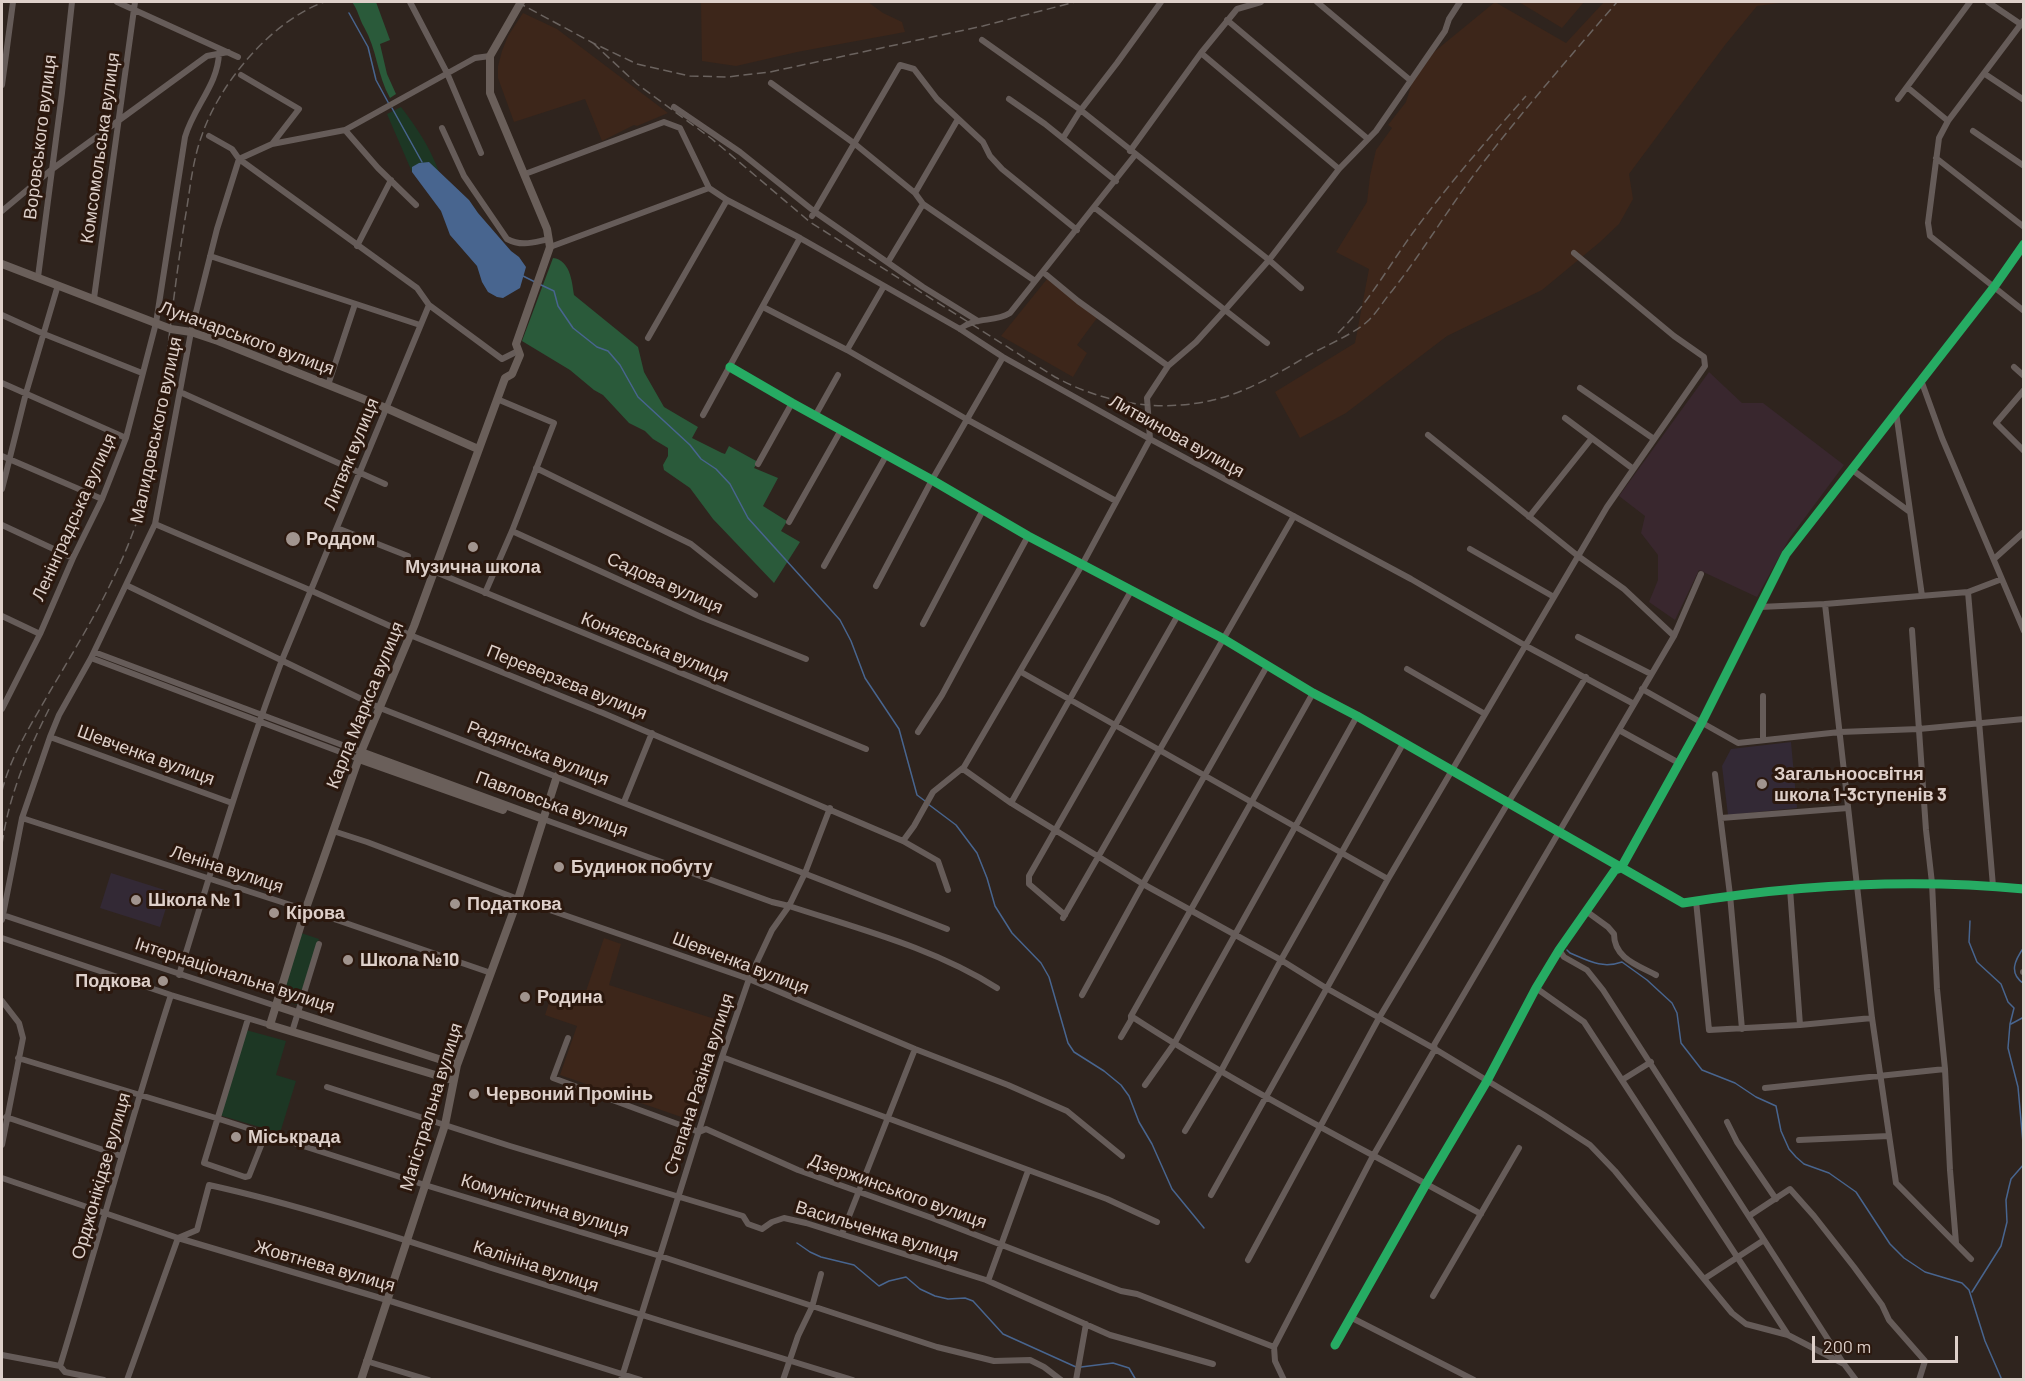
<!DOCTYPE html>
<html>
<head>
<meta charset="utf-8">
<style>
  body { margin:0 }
  #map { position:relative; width:2025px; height:1381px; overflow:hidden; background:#2f241e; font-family:Barlow,sans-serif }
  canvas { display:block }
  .frame { position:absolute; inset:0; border:3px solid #ded0ca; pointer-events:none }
  .scale { position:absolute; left:1812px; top:1336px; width:146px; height:27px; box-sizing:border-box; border:3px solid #ded0ca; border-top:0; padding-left:8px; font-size:18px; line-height:21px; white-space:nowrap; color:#ded0ca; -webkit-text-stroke:4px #2b180e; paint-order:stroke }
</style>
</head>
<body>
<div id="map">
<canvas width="2025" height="1381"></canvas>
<div class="frame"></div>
<div class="scale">200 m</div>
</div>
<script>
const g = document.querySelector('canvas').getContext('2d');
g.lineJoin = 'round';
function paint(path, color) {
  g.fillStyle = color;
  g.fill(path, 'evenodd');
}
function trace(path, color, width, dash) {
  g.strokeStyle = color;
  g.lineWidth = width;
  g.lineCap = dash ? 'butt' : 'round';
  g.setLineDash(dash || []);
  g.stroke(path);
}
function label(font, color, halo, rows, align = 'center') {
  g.font = font + ' Barlow,sans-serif';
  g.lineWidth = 6;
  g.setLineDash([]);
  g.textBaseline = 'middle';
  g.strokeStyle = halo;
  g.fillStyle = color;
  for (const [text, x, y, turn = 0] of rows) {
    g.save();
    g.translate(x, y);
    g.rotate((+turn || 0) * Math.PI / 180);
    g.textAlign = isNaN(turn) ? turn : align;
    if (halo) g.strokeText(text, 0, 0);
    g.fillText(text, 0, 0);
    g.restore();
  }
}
paint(new Path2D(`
  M701,2H868L883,13L902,22L905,32L797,52L736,66L702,61Z
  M1495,2L1566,43L1604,2H1787L1757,6L1725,45L1629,174L1633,199L1619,224L1600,242L1542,290L1447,336L1346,413L1300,438L1275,392L1355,343L1369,269L1336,252L1367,202L1370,176L1376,150L1392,128L1388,125L1406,102L1412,83L1434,52Z
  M1519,2H1584L1562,28Z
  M523,13L557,29L668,113L637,126L634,125L602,141L585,99L514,122L498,78V66L502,51L508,36Z
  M1047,279L1097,318L1077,345L1087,353L1073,377L1001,336Z
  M604,938L621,944L609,985L721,1021L690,1120L560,1075L577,1026L545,1015L553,990L583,1000Z`), '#3d261a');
paint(new Path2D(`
  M1791,742L1797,808L1728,815L1722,766L1731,749Z
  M111,873L171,892L160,927L100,908Z`), '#332935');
paint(new Path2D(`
  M1709,372L1742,403H1763L1844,465L1789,539L1757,597L1699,570L1675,620L1649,602L1658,580V555L1641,533L1645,516L1619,496Z`), '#39272e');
paint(new Path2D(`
  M401,107C417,128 430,147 439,172L429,162L412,167V172L387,114Z
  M301,933L319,939L297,1005L280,999Z
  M246,1030L286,1041L276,1075L296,1081L280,1133L219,1115Z`), '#1d3724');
paint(new Path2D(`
  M352,2H376L390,40L380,44L387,74L396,94L390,98C377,75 377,49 364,27C359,18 358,10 352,2Z
  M553,258C570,260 572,281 574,295L638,347L644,372L664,407L698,427L692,438L722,453L725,454L729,446L758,462L754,468L778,478L763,506L787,521L781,531L800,542L774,583L713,519L690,488L664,470L663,465L668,456V448L653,439L645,431L629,423L603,395L594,390L570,370L522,341Z`), '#2a5a3a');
paint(new Path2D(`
  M429,162L469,200L478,213L511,251L519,257L526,267L520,288L503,298L497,297L488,292L482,282L477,266L450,235L441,211L412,172V167L419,163Z`), '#48658f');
trace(new Path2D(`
  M349,13L368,47L376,80L389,104
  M392,108L422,162
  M523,276L535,282
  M539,284L554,291L558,306L573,328L597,347L608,351L620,365L638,397L690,445L701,459L716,469L730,484L748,518L840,620L851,641L865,678L899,729L917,795L925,801
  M928,804L956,825L977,853L987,878L995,906L1012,933L1041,963L1049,977L1068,1043L1074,1052L1104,1071L1121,1085L1129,1096L1139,1122L1152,1144L1172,1189L1204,1228
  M1970,921L1969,942L1977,962L2001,984L2008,1002L2014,1008L2010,1024L2008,1048L2018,1087L2024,1154
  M2024,947C2015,960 2008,973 2024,984
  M1567,950L1570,953C1589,961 1602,969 1622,962L1647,980L1672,1003L1677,1013L1681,1043L1702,1070L1735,1083L1756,1097L1776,1106L1781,1131L1789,1149L1796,1157L1804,1164L1829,1173L1856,1192L1890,1244L1904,1258L1925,1272L1962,1283L1969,1290L1985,1341L2002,1380
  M2011,1024L2024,1017
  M797,1243L810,1252L821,1257L854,1265L879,1286L889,1281L906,1277L920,1289L935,1296L948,1299L965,1298L973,1301L1003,1334L1076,1367
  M1972,1292L2001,1246L2007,1222L2006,1200L2009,1187L2011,1179L2024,1164
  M1081,1367L1113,1363L1129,1368L1136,1380`), '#48658f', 1.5);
trace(new Path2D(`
  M117,2L238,57
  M410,2L447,73L481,153
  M1317,2L1410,80
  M1988,2L2022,25
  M1227,20L1368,139
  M2024,20L1948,121L1939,138L1928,223L1930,236L2024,311
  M982,40L1078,108L1269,260L1301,288
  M1201,53L1339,169
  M1985,74L2024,100
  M241,75L299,109L272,144
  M771,83L855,144L915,193L923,204L1035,281
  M2,85L13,2
  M1907,87L1948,121
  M1009,99L1045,124L1116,181
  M1898,99L1970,2
  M674,107L740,152L815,212L923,287L978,321
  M442,128L464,176L507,239C522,247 534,242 549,239
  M345,130L378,168L416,205
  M1973,131L2024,166
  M209,136L232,149L239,159L417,288L429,305L502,359L518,351
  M1063,138L1080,111L1117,63L1161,2
  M1130,151L1201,53L1237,9L1261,2
  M1936,158L2024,227
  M525,174L664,122L680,128L709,188L727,200L800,238L960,329L1003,357L1150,439L1411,579L1526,646L1634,704
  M915,193L958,119
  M1095,208L1267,343
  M2,211L51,170L207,56L228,52
  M812,216L900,65L914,69L937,99L983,142L990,156L1002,169L1077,230
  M357,246L391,180
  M550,247L709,188
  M210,256L420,325
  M888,262L923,204
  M1043,272L1078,301L1168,366
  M38,277L62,93L72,2
  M94,298L135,2
  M763,307L847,350L968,420L1116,501
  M2,315L44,334L142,373
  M960,329C976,316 994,323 1010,313L1135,155
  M648,338L727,200
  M847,350L884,286
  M730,367L792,403L932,480L1028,536L1222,638L1313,693L1357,716L1683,903C1795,885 1910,878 2024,889
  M2014,367L2024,376
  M1921,380L1942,438L2024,631
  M2,383L126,438
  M328,385L355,304
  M1580,388L1654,439
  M2024,390L1996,423L2024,451
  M180,392L385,484
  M1896,412L1922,596
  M703,415L800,238
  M815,416L838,375
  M1565,418L1632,468
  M1428,435L1578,556L1624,589L1674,636
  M2,456L102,499
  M758,464L792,403
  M536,468L691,544L755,595
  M1851,469L1910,512
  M2,489L26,393L58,285
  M1529,517L1592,438
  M789,522L841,430
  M155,524L312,591L410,635L603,713L903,841L938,861L948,890
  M2,525L73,558
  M337,528L408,556
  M512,531L701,617L806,659
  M1470,549L1554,597
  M1994,559L2024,532
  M824,566L887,454
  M433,571L866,749
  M126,585L380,708L947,929
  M876,586L932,480L1003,357
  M1131,591L1011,803L1143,884L1281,960L1326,988L1435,1049L1544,1115L1590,1145L1615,1171L1732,1313L1746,1324L1788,1335L1844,1364L1856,1380
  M1968,592L1993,886
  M485,593L512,531L554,423L497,399
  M1825,604L1872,1018L1896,1183L1971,1259
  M1760,607L1825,604L1968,592L2002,579
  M2,616L40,634
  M923,624L983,510
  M1912,630L1926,830L1932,883L1937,989L1945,1069L1950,1170L1956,1243
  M1578,637L1651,674
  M94,652L361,752
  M91,658L359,759
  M1407,669L1485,714
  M1021,672L1388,879
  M1642,689L1738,743L1840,732L1919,729L2024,719
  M1763,696V740
  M2,709L40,634L73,558L102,499L126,438L156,323L185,137C194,106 218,85 219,53
  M1619,730L1679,763
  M918,732L942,695L1028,536
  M50,737L232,803
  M963,769L1011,803
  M1715,774L1730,895L1742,1029
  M624,802L652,733
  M22,818L334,919L491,973
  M1721,818L1848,808
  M543,819L772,902L789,906C859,929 934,948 997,988
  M333,831L367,842L518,899L749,979L915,1049L1008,1085L1067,1111L1122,1156
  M903,841L914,826L933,792L964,767L1082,565L1150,439L1147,398L1168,366L1196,342L1225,310L1269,260L1339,169L1376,131L1445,31L1449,19L1460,2
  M1790,889L1800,1025
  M1696,901L1709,1030L1800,1025L1872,1018
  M1586,911L1608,927L1614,934C1614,958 1637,965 1656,975
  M3,915L276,1006
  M1065,915L1029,884V876L1178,615
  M1063,918L1294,516
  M2,920L22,818L50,737L59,715L91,658L155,524L191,332L217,229L239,159L272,144L345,130L475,58L490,56
  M2,938L171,995L270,1025
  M1559,950L1564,957L1587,970L1603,990L1842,1361
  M2023,972H2024
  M179,975C212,869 243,763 282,660L429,305
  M1536,988L1584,1022L1788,1335
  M1082,995L1143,884L1267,666
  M2,1001L19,1023L23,1038L2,1145
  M1131,1016C1243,1089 1364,1149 1481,1214
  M248,1019L204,1163L245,1177L249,1176L266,1133
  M292,1032L319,944
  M1121,1037L1131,1020V1016L1313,693
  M568,1038L553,1078L699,1132L706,1129L798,1170L932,1218L1121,1291L1137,1294L1274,1347
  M722,1057L1107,1199L1157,1222
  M18,1058L216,1118L425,1185L660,1256L937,1347L994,1361L1030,1360L1044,1367L1061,1380
  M1622,1080L1651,1062
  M1145,1085L1174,1044L1357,716
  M327,1087L510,1146L743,1216L748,1224L762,1229L772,1222L784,1218L806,1223L986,1280L1110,1335L1213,1364
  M1765,1088L1945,1069
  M6,1117L121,1156
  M1727,1122L1737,1142L1776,1199
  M1185,1131L1221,1071L1281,960L1404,742
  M1799,1140L1889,1136
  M2,1178L178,1238L387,1300L641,1380
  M1211,1195L1388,879L1607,507L1705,366L1704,357L1674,336L1574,253
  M1749,1216L1790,1189L1814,1216L1854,1267L1882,1305L1889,1320L1925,1361L1919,1380
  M842,1234L915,1049
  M1248,1260L1379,1018L1508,803L1586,677
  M1704,1279L1764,1240
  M988,1281L1028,1171
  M1433,1296L1519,1148
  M1352,1318L1474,1380
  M1335,1345L1426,1184L1487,1081L1536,988L1559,950L1615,870L1621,868L1702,722L1786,554L1994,287L2024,244
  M2,1355L60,1366L65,1372L104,1380
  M366,1361L429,1380
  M60,1366C98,1242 131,1118 171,995
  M127,1380L178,1238L197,1230L209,1185C304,1206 396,1237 488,1267C610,1305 731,1343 853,1380
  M621,1380L722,1057L749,979L772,930L789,906L805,873L830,808
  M783,1380L798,1336L812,1307L821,1274
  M1076,1380L1086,1324
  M1284,1380L1275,1361L1274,1347L1373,1156L1435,1049L1434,1045L1674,636L1701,574`), '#665c59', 6);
trace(new Path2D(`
  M2,264L171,329L191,332L218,341L386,408L478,449
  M361,752L543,819
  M359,759L503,810
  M276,1006L457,1065
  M452,1080L270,1025L305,911L361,752L414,626L505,378L512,374L520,355L516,344L550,247L547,229L490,93V56L521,2
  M361,1380L445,1125L457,1065L518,899L557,776`), '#6a5f5a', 8);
trace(new Path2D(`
  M517,2L593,43L637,64L690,76L727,77L770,72L983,26L1075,2
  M593,43L637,84L712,139L810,222L1055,377C1103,403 1159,413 1213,400C1248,392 1280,372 1311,354C1329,344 1354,334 1369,320C1378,311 1384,300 1392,291C1421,254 1445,214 1473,176C1518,116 1568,59 1617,2
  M1338,333C1368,304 1388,267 1412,234C1447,186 1487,140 1526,96
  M2,791C11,755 31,725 49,693C81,639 115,584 136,524C151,480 157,432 163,386C170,331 176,275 185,219C190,191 192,162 202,135C220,82 272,21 324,2
  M2,844C9,795 27,753 49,709`), '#6b635f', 1.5, [9, 4.5]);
trace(new Path2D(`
  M730,367L792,403L932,480L1028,536L1222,638L1313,693L1357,716L1683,903C1795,885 1910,878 2024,889
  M1335,1345L1426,1184L1487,1081L1536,988L1559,950L1615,870L1621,868L1702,722L1786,554L1994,287L2024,244`), '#26ab63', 9);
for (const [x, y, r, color] of [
  [293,539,8,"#a1948e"],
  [473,547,6,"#a1948e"],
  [1762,784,6,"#a1948e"],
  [559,867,6,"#a1948e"],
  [136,900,6,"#a1948e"],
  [455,904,6,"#a1948e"],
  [274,913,6,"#a1948e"],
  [348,960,6,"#a1948e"],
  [163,981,6,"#a1948e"],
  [525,997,6,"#a1948e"],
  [474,1094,6,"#a1948e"],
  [236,1137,6,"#a1948e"]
]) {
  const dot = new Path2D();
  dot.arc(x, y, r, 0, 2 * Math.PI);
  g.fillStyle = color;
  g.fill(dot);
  trace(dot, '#2b180e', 2);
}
label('18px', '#ded0ca', '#2b180e', [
  ["Воровського вулиця",40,137,-83],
  ["Комсомольська вулиця",100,148,-82],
  ["Луначарського вулиця",247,338,20],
  ["Малидовського вулиця",156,430,-78],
  ["Литвинова вулиця",1177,436,29],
  ["Литвяк вулиця",351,454,-68],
  ["Ленінградська вулиця",74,517,-66],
  ["Садова вулиця",665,583,24],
  ["Коняєвська вулиця",655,647,22],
  ["Переверзєва вулиця",567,682,22],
  ["Карла Маркса вулиця",365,705,-68],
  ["Радянська вулиця",538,753,21],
  ["Шевченка вулиця",146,755,20],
  ["Павловська вулиця",552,804,20],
  ["Леніна вулиця",227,869,18],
  ["Шевченка вулиця",741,963,21],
  ["Інтернаціональна вулиця",235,975,18],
  ["Степана Разіна вулиця",699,1084,-72],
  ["Магістральна вулиця",431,1107,-73],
  ["Орджонікідзе вулиця",101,1176,-74],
  ["Дзержинського вулиця",898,1191,20],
  ["Комуністична вулиця",545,1205,17],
  ["Васильченка вулиця",877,1231,17],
  ["Жовтнева вулиця",325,1266,16],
  ["Калініна вулиця",536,1266,18]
]);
label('bold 18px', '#ded0ca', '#2b180e', [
  ["Роддом",306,539],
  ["Музична школа",473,567,"center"],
  ["Загальноосвiтня",1774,774],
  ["школа 1-3ступенiв 3",1774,795],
  ["Будинок побуту",571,867],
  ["Школа № 1",148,900],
  ["Податкова",467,904],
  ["Кірова",286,913],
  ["Школа №10",360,960],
  ["Подкова",151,981,"right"],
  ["Родина",537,997],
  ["Червоний Промінь",486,1094],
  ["Міськрада",248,1137]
], 'left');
</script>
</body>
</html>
